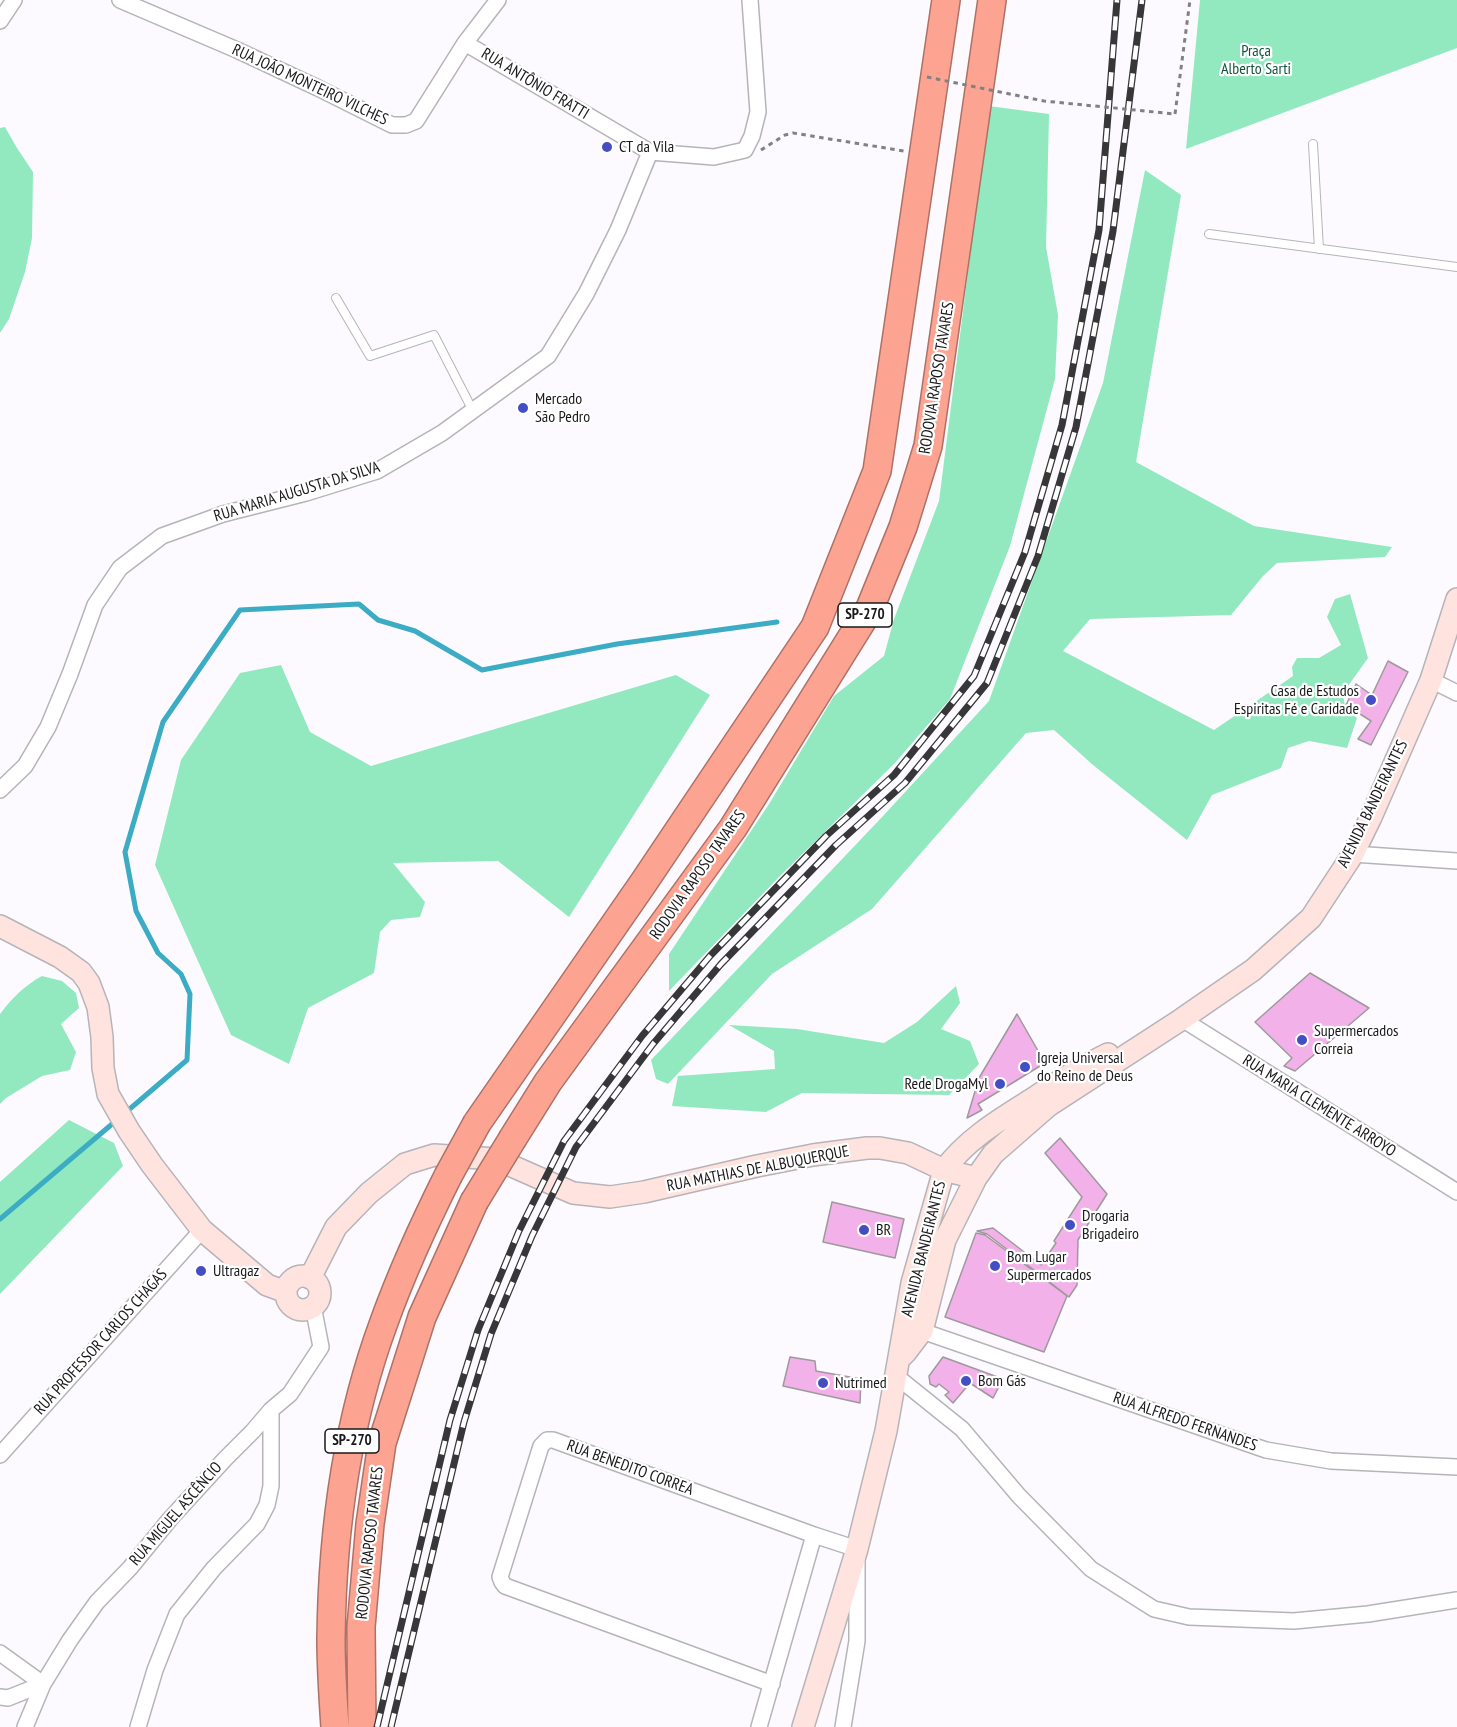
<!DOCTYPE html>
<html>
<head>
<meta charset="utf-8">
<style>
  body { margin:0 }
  canvas { display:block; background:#fcfaff }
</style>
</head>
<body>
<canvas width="1457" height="1727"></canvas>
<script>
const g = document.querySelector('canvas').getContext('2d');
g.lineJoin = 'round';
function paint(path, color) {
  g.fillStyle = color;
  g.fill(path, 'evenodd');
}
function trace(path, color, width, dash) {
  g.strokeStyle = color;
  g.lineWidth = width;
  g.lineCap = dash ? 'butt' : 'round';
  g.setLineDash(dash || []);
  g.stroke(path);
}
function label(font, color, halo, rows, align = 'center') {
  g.font = font + ' "PT Sans Narrow",sans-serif';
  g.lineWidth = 4.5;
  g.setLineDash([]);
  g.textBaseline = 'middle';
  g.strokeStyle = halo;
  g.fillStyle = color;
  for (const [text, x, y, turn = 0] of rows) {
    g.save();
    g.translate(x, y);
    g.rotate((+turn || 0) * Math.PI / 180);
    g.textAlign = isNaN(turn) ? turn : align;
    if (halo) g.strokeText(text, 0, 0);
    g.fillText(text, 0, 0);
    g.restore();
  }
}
paint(new Path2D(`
  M1200,0H1457V48L1186,149Z
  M989,106L1049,114L1046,247L1058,315L1055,379L1010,546L950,699L895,763L781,875L669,991V954L769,804L834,696L884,656L894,619L939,501Z
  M5,127L17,148L33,172L32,238L25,272L9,319L0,333V128Z
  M1145,170L1181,195L1136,462L1254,526L1392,547L1385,557L1277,563L1263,576L1231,615L1090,619L1063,651L1214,730L1293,676L1292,667L1297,658H1319L1341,645L1327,617L1335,599L1350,594L1368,658L1343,693L1345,707L1357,718L1347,748L1309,741L1288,748L1281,768L1212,795L1187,840L1093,765L1054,730L1026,733L872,909L772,974L668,1084L656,1079L651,1060L883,816L989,701L1103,383Z
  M281,665L310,732L371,766L676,675L710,695L569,917L498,861L393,863L425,902L420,917L391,920L380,932L374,973L308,1008L289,1064L231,1035L155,865L181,760L240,673Z
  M42,976L62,981L76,993L79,1008L61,1024L76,1052L70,1070L42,1076L6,1098L0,1104V1014C11,999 25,985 42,976Z
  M956,986L960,1003L941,1029L970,1041L979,1064L949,1095L802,1093L766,1112L672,1106L678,1076L775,1069L774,1051L729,1025L797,1029L884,1043L917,1022Z
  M69,1120L114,1143L123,1166L0,1294V1182Z`), '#92e9bf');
trace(new Path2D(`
  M125,1113L187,1060L190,994L181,974L158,953L136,911L125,852L163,722L240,610L359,604L378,620L415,631L482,670L617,644L777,622
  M0,1219L118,1119`), '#3bacc4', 5);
const building = new Path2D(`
  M1388,661L1408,672L1371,745L1358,739L1371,721L1346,705L1356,684L1372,695Z
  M1310,973L1369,1008L1295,1071L1284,1066L1292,1058L1255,1022Z
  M1017,1014L1045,1063L978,1104L982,1110L967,1118L979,1078Z
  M1060,1138L1107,1194L1078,1240L1077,1285L1069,1297L987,1234L977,1231L993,1228L1041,1265L1056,1243L1054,1241L1082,1197L1045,1153Z
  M832,1202L904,1219L895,1258L823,1242Z
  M976,1233L985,1235L1067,1296L1044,1352L945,1317Z
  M790,1357L815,1361L816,1371L861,1379L860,1403L783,1386Z
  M943,1357L1003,1379L993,1398L970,1383L953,1403L945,1395L949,1392L939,1384L936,1387L930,1384L929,1376Z`);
paint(building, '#f3b1e9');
trace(building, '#9e999d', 1.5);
const lane = new Path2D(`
  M1313,144L1319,249
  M1209,234L1457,267
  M336,298L370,356L434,335L473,411`);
const street = new Path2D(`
  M120,0L237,50L318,88L392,125H406L416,121L465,43
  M498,0L465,43L650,152
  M0,21L14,0
  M1431,680L1457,693
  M0,790L25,766L48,727L70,674L95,605L120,568L162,536L223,514L306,493L377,471L442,433L548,356L586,294L618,230L650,152L714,157L745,150L752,136L758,112L750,0
  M1353,854L1457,861
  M1182,1019L1457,1192
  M922,1331L1266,1450L1331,1461L1457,1467
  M896,1376L962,1429L1019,1496L1091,1569L1154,1609L1189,1617L1294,1621L1368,1614L1457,1600
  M0,1455L202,1230
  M0,1653L43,1684
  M772,1684L505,1586L502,1582L500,1577L541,1446L547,1440H553L814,1535L857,1549V1641L843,1727
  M0,1697L8,1698L43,1684
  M25,1727L43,1684L70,1640L97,1602L130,1568L170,1519L225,1459L253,1431L271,1410L290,1394L321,1347L313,1306
  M138,1727L155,1670L177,1614L214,1568L257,1524L267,1505L271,1486V1410
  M759,1727L814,1535`);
const secondary = new Path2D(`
  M0,926L60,957L81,972L89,983L98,1007L102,1037L103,1068L108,1094L129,1131L152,1165L202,1230L267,1285L286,1292
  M286 1293a17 17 0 1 1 34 0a17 17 0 1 1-34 0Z
  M310,1278L336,1227L369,1193L405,1164L434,1155L496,1159L573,1193L610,1197L644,1192L757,1166L813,1155L867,1148H880L908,1153L944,1170L976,1178
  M899,1359L906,1352L922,1331L945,1240L976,1178L993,1154L1048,1106L1182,1019L1253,970L1311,918L1353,854L1371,817L1431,680L1457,599
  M803,1727L857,1549L886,1431L912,1283L944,1170C967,1139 999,1120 1031,1100C1056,1083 1081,1067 1108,1054`);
const highway = new Path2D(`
  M477,1123L644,882L815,627L877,471L946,0
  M513,1138L548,1082L733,828L870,608L903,527L928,446L992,0
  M335,1727C333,1698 331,1669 331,1640C332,1534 347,1422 384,1322C402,1272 424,1224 448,1176
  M362,1727L361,1627L370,1524L382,1443L422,1317L474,1202`);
trace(lane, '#b6b4b9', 10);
trace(street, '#b6b4b9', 18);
trace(secondary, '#b6b4b9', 24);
trace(highway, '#ad7267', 30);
trace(new Path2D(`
  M1175,114L1190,0
  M761,150L785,135L793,133L904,151`), '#818083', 3, [4.5, 4.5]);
trace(lane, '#fff', 8);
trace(street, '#fff', 15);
trace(secondary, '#fee3de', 21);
trace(highway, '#fda391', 27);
const rail = new Path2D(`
  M377,1727L450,1420L478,1330L519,1231L564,1141L642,1036L710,956L826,836L894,775L974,676L1025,552L1062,425L1099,230L1117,0
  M391,1727L464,1422L491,1334L532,1236L576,1147L653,1044L721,964L836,845L905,783L987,683L1038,556L1076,427L1113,231L1142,0`);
trace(rail, '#373639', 7);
trace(rail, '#fff', 4.5, [14]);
const highwayBridge = new Path2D(`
  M448,1176L477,1123
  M474,1202L513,1138`);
trace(highwayBridge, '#ad7267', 30, []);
trace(new Path2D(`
  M927,77L1044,101L1175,114`), '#818083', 3, [4.5, 4.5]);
trace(highwayBridge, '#fda391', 27);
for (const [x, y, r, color] of [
  [607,147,6,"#444dc2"],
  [523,408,6,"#444dc2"],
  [1371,700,6,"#444dc2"],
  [1302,1040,6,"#444dc2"],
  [1025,1067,6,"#444dc2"],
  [1000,1084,6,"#444dc2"],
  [1070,1225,6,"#444dc2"],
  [864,1230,6,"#444dc2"],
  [995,1266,6,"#444dc2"],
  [201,1271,6,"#444dc2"],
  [966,1381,6,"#444dc2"],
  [823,1383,6,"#444dc2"]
]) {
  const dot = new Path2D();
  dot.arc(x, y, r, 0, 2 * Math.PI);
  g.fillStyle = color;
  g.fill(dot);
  trace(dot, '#fff', 2);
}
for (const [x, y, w] of [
  [865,615,54],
  [352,1441,54]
]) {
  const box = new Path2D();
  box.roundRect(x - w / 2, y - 12, w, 24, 4.5);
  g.fillStyle = '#fff';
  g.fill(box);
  trace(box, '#19181a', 1.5);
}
label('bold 15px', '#19181a', null, [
  ["SP-270",865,615],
  ["SP-270",352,1441]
]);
label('16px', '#0f553a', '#fff', [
  ["Praça",1256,51],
  ["Alberto Sarti",1256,69]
]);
label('16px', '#19181a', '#fff', [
  ["RUA ANTÔNIO FRATTI",535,84,31],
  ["RUA JOÃO MONTEIRO VILCHES",310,85,25],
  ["RODOVIA RAPOSO TAVARES",937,378,-81],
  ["RUA MARIA AUGUSTA DA SILVA",297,492,-17],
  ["AVENIDA BANDEIRANTES",1373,804,-64],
  ["RODOVIA RAPOSO TAVARES",698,875,-55],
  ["RUA MARIA CLEMENTE ARROYO",1319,1106,32],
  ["RUA MATHIAS DE ALBUQUERQUE",758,1169,-11],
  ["AVENIDA BANDEIRANTES",924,1249,-76],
  ["RUA PROFESSOR CARLOS CHAGAS",101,1342,-48],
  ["RUA ALFREDO FERNANDES",1185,1422,19],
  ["RUA BENEDITO CORREA",630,1468,20],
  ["RUA MIGUEL ASCÊNCIO",176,1514,-49],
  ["RODOVIA RAPOSO TAVARES",370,1543,-84]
]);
label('16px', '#19181a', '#fff', [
  ["CT da Vila",619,147],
  ["Mercado",535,399],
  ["São Pedro",535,417],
  ["Casa de Estudos",1359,691,"right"],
  ["Espiritas Fé e Caridade",1359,709,"right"],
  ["Supermercados",1314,1031],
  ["Correia",1314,1049],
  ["Igreja Universal",1037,1058],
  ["do Reino de Deus",1037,1076],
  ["Rede DrogaMyl",988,1084,"right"],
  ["Drogaria",1082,1216],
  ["Brigadeiro",1082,1234],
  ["BR",876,1230],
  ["Bom Lugar",1007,1257],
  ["Supermercados",1007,1275],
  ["Ultragaz",213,1271],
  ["Bom Gás",978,1381],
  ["Nutrimed",835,1383]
], 'left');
</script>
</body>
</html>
